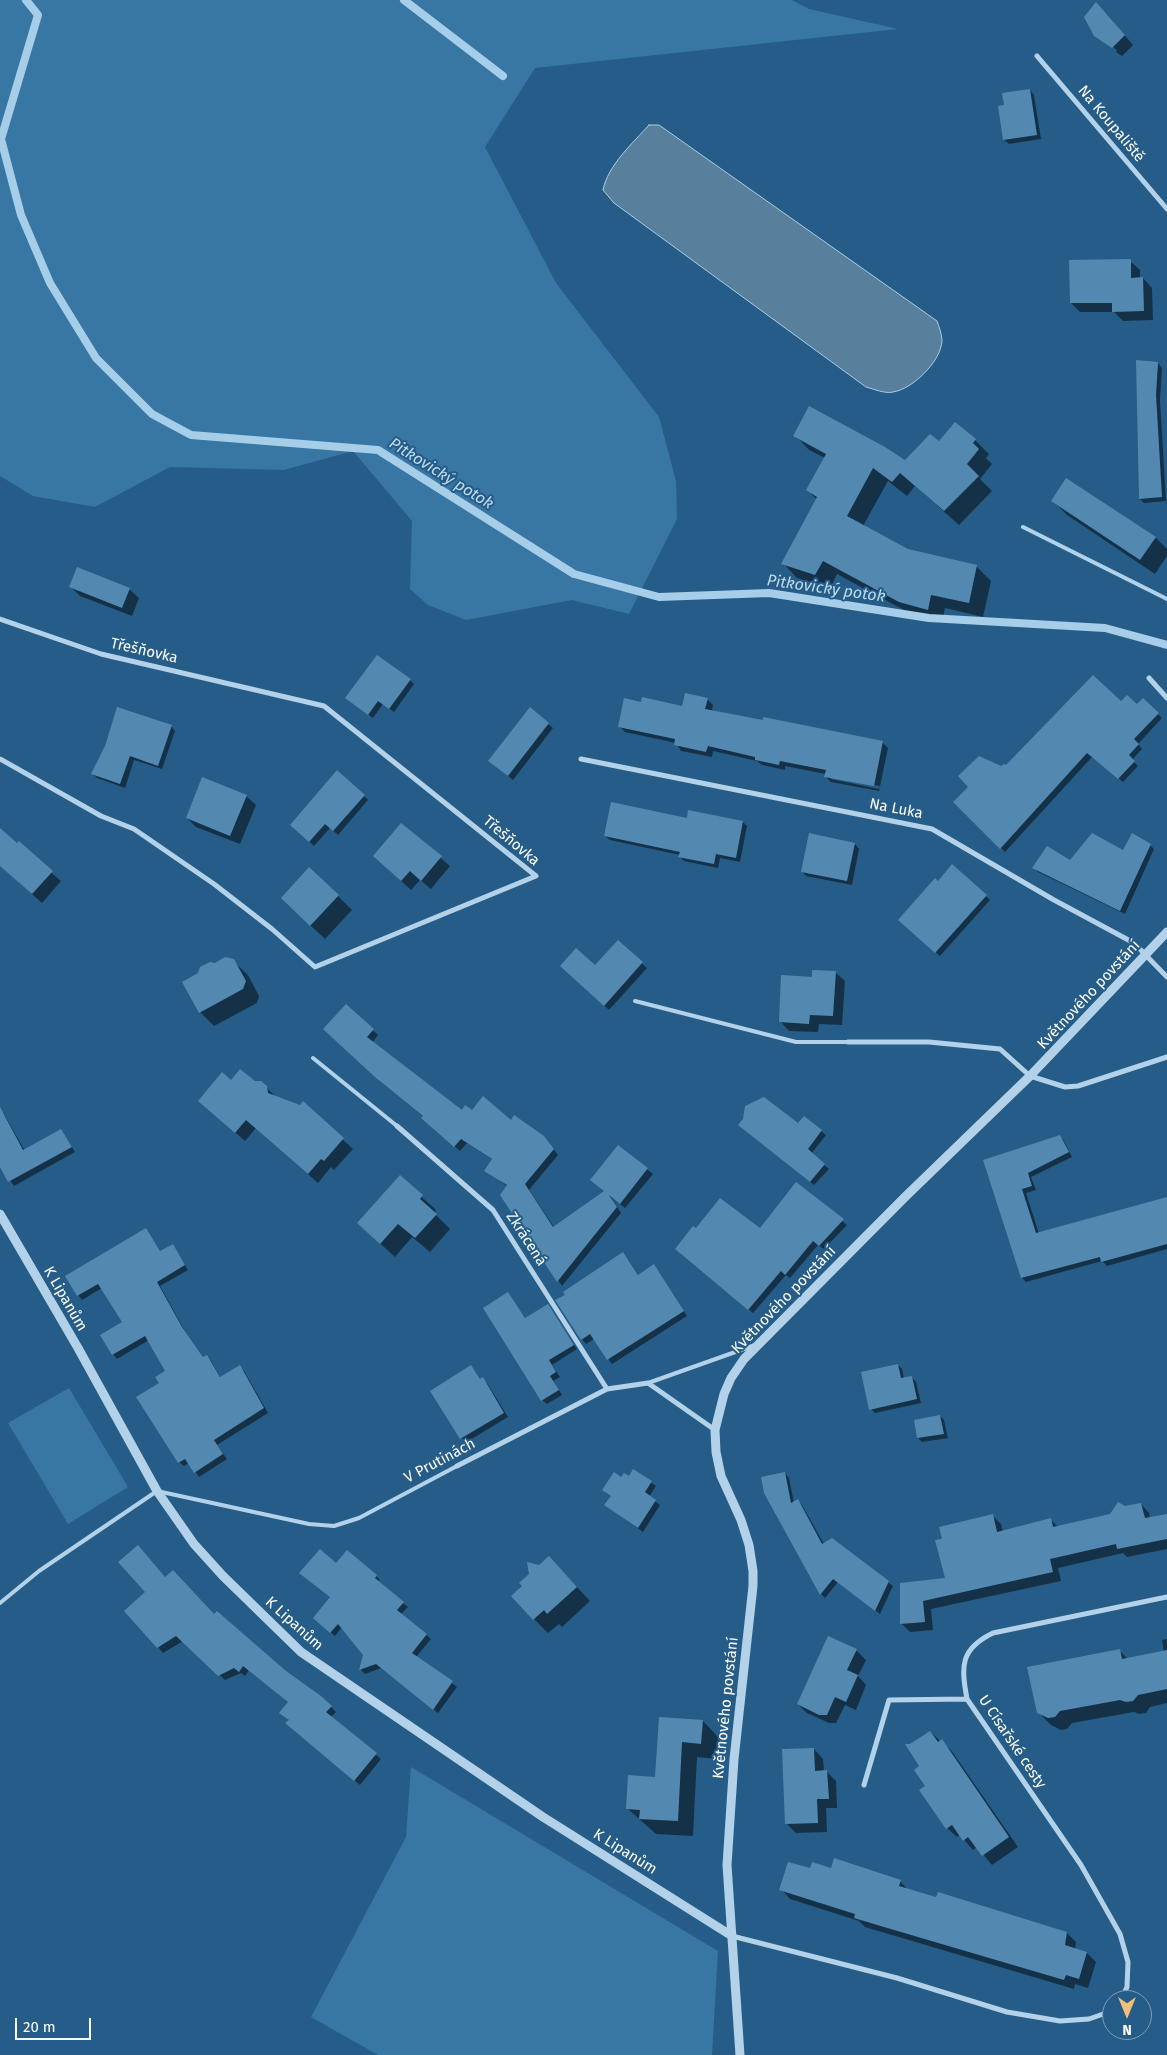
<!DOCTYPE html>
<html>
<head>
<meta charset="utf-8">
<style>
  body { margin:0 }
  #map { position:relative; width:1167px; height:2055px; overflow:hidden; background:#265d88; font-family:"Fira Sans",sans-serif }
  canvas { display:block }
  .north { position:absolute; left:1102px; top:1990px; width:50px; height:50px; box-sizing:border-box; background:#265d88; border:1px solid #7d9eb8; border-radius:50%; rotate:180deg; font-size:14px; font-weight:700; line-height:20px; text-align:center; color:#fff }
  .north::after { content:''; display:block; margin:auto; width:18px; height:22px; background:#f2bf78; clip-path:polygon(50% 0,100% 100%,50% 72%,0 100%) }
  .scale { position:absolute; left:15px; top:2018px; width:76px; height:22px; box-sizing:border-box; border:2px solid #fff; border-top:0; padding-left:6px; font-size:15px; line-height:18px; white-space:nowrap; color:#fff; -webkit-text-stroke:4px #265d88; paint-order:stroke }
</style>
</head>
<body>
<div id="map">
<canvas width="1167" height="2055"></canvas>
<div class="north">N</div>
<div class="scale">20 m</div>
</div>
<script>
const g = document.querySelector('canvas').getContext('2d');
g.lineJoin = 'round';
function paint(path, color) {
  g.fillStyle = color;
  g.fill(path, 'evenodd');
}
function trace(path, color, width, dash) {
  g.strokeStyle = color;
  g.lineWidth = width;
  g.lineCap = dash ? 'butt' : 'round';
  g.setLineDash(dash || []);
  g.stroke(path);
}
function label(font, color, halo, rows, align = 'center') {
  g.font = font + ' "Fira Sans",sans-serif';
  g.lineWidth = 4;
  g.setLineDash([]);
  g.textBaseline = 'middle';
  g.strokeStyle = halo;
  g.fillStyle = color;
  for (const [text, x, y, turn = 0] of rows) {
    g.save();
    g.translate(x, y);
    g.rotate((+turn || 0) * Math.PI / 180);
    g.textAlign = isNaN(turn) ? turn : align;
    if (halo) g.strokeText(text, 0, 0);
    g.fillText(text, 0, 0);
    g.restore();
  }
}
paint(new Path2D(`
  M0,0H792L809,9L898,29L535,68L485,147L556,283L659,417L676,481L677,519L629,614L572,600L466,620L428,605L410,589L412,521L353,451L284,470L170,467L95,507L33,496L0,476Z
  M69,1388L128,1487L68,1524L8,1423Z
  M411,1767L718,1951L712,2055H378L311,2017L406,1837Z`), '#3876a3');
const water = new Path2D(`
  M649,125H659L937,321C939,327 942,334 942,341C941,361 913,389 893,392C885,394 874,389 866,387L614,203L603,190C608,165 633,143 649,125Z`);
paint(water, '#587f9b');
trace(water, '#a7cee9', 1);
paint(new Path2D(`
  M1106,13L1133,45L1122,56L1116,52L1117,50L1100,38Z
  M1030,90L1034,95L1041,139L1009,144L1004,140L1006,106Z
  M1130,261L1140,270V278H1143L1152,288L1153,320L1123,321L1114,312H1080L1071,303Z
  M1158,363L1162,368L1160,400L1166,501L1144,503L1140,499Z
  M795,435L905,462L939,443L975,440L989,454L986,458L992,464L980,479L992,491L959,525L915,486L907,496L888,481L863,526L908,550L977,567L991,581L983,617L945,608L942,623L915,616L837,574L830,589L797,578L783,563L817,500L808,490L825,458L809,450Z
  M1067,480L1156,538L1167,549V556L1155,574L1067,515L1053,501Z
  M71,587L129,589L139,598L132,616L80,596Z
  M410,680L414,684L394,712L383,704L373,718L351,702Z
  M707,699L713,705L712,711L882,742L888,748L879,791L831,782L826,777V774L785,766V770L762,765L757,761L713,751L712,757L681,751L676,743L625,732L619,726L642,703L683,707ZM831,777L880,786L879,789L831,779Z
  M1143,700L1162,718L1138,744L1142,749L1132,760L1138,766L1123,782L1092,757L1005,852L955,802L1001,768L1121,703L1137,706Z
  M548,724L553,728L513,780L490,761Z
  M171,726L175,731L162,769L134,760L125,788L97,778L93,774L106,747Z
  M246,796L256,805L240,844L196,827L187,818Z
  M364,796L368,800L338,835L330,828L314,846L296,829Z
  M688,819L743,822L747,826L740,862L720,858L718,868L684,861L680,857V855L610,840L605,836Z
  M401,825L450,866L431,889L420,880L411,890L384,865Z
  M0,829L61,881L42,903L0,865Z
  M855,844L859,849L852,885L806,876L802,871Z
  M1150,845L1154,849L1125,914L1038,872L1034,868Z
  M938,883L986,896L990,900L940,956L903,924Z
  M338,896L352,910L325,939L296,912Z
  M618,941L647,968L609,1010L566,970L595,967Z
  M233,961L248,975L259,996L257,1003L214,1026L200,1012L215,965Z
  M835,972L845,981L842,1025L819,1024L818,1032L789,1031L780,1021L813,978Z
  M346,1006L378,1035L372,1043L462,1112H472L511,1121L549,1143L558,1155L529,1190L554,1227L605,1192L618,1147L653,1174L625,1208L611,1197L621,1213L562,1286L501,1195L507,1186L486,1170L493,1160L467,1143L460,1151L428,1123L424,1117L382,1083L325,1029Z
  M231,1081L254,1082L266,1087L276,1097L300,1107L303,1103L353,1149L334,1170L331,1167L318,1183L256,1128L245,1141L199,1101Z
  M0,1109L4,1114L25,1151L61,1130L75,1152L14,1186L0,1165Z
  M804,1118L826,1135L811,1154L829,1169L814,1185L744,1129L798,1125Z
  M1060,1136L1064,1141L1072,1157L1031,1177L1036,1190L1026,1193L1039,1234L1167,1198V1249L1107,1266L1102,1261L1026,1282L1022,1278L985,1160Z
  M400,1177L436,1210L434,1213L450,1229L430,1252L412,1237L395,1257L373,1237Z
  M796,1184L847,1225L824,1249L818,1245L790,1278L786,1275L753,1313L681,1254L696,1230L760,1229Z
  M146,1230L161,1252L173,1245L188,1270L160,1286L186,1333L204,1358L207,1356L211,1361L221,1378L239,1367L244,1371L268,1413L217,1445L227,1459L199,1477L189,1463L184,1466L179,1462L161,1384L166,1371L149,1340L117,1359L113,1354L123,1323L102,1288L82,1300L78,1295Z
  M627,1258L639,1276L658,1270L687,1316L612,1364L594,1339L586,1344L582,1339Z
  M508,1294L526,1319L548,1306L577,1349L552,1365L560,1377L553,1381L562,1395L547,1404L542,1400Z
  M898,1365L902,1369L904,1379L912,1377L916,1382L921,1403L875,1413L871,1409Z
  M471,1366L481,1380L483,1379L487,1383L508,1417L465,1443L431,1391Z
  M940,1416L944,1420L948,1438L922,1442L918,1438Z
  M634,1470L656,1486L649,1497L660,1505L643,1532L606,1505L612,1497L603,1490L622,1479L629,1478Z
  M785,1473L789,1478L794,1503L798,1501L802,1505L824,1544L832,1540L893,1586L880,1614L838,1582L825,1598L821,1594L765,1493Z
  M1141,1504L1149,1513L1150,1518L1167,1515V1549L1127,1557L1123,1553L1058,1568L1061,1581L931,1609L933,1630L910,1632L902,1624V1585L946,1579L943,1539L992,1515L1001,1524L1003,1531L1050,1519L1058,1527L1111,1515L1125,1508Z
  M336,1565L376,1576L380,1580L378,1583L408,1607L401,1614L431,1639L416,1657L457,1687L438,1713L381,1668L365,1674L361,1670L365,1655L342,1627L335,1636L319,1622L331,1597Z
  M563,1572L590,1601L562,1627L559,1624L548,1633L534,1619Z
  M166,1578L331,1707L336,1712L331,1717L381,1759L360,1785L291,1728L290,1721L281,1713L289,1702L249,1670L245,1676L241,1673L225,1680L183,1641L163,1653L158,1647L126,1611Z
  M1167,1639V1703L1150,1707L1146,1713L1139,1714L1134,1712L1072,1723L1067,1729L1061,1730L1051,1725L1038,1712L1119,1650L1128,1659L1164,1652L1162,1640Z
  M856,1650L866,1660L858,1676L866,1685L856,1710L845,1705L836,1723H829L807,1713L798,1704Z
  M661,1718L703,1721L718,1737L717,1759L697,1757L693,1836L656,1834L628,1809L656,1778Z
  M930,1732L951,1750L1018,1847L992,1865L977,1847L973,1850L960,1835L957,1837L947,1828L927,1786L921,1766Z
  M814,1749L823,1759L824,1772H827L836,1781L837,1808H826L827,1832L796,1833L787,1824Z
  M831,1869L900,1881L908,1890L1067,1933L1076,1942L1075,1950L1087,1953L1096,1962L1088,1988L1075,1984L1074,1989L865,1927L859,1921L790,1899L781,1889L811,1870Z`), '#0007');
trace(new Path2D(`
  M26,0L38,15L1,139L21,215L50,283L96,358L152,414L191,435L378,450L574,574L659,597L769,593L929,618L1105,628L1167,645
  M404,0L503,76`), '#a7cee9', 8);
paint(new Path2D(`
  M1096,2L1125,35L1112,48L1094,36L1084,17Z
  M1030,89L1037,135L1003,140L998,106L1004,105L1002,93Z
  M1131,259V278L1143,277L1144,311L1112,312V303H1070L1069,260Z
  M1136,360L1158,362L1156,395L1162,497L1139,499Z
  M809,406L885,447L905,460L930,434L939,441L955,422L976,439L973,443L979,449L967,464L979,476L944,511L900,473L892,482L873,468L847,516L908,549L977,565L969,603L931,595L928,610L899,602L823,561L815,575L781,564L817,497L806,490L826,454L793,436Z
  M1066,478L1156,537L1140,560L1051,501Z
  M77,567L130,588L122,608L69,587Z
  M377,655L411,679L389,709L378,701L368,715L345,698Z
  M1093,675L1121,701L1127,695L1137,704L1143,698L1159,713L1134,739L1139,744L1129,755L1135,761L1118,779L1087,753L1000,849L953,802L968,787L958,776L979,756L1001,766L1004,764L1006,765Z
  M685,693L708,698L705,709L763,720V717L883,741L874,786L824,777L826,770L780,761L779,765L755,760V757L708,746L706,752L674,745L675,739L618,727L624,698L641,702L642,697L682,706Z
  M117,707L172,725L158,766L130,756L120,784L91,774L105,746Z
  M530,707L549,723L508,776L488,761Z
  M337,770L365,795L333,831L325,824L309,842L290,825Z
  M202,777L247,795L230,836L186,818Z
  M611,802L687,818L688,810L743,821L736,858L716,854L714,864L678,857L680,852L604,836Z
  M401,823L442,856L421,881L410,871L401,881L373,856Z
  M0,828L17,843L19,841L53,871L32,894L0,866Z
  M809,833L855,843L847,881L801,872Z
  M1092,833L1123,850L1132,833L1151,844L1120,911L1032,868L1047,846L1070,860Z
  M952,864L987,895L935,953L898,920L935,878L938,881Z
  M309,867L339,895L310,926L281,898Z
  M618,940L643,962L604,1006L560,966L576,948L595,965Z
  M225,957L234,959L246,981L243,989L199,1013L182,982L198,973L200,967L210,962L215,963Z
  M812,970L836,971L833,1016L810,1015L809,1024L779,1022L781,975L812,977Z
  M346,1004L374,1029L367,1037L462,1110L465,1105L472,1110L483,1096L511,1120L514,1115L544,1136L554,1149L525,1184L553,1227L604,1191L590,1180L618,1145L648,1168L620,1204L609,1195L617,1207L557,1282L500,1195L507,1185L484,1171L492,1159L461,1139L454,1147L421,1118L423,1116L376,1078L323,1029Z
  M240,1069L255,1081H261L267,1086L268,1093L300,1105L303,1101L344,1138L324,1161L321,1159L308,1174L246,1120L235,1133L198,1101L222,1072L231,1080Z
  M764,1097L798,1123L804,1116L822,1130L808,1149L825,1164L810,1182L738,1125L743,1119L745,1106Z
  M0,1107L23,1150L61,1129L72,1147L8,1182L0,1167Z
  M1060,1135L1069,1152L1028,1173L1032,1186L1022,1189L1036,1233L1167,1197V1244L1101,1262L1100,1257L1021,1278L983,1160Z
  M400,1175L423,1195L420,1199L437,1214L415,1238L398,1224L380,1244L357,1223Z
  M796,1182L844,1219L819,1246L813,1241L785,1275L781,1271L748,1310L675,1249L693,1226L696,1228L720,1198L760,1228Z
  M146,1228L160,1251L173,1244L185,1265L157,1282L182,1327L203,1357L207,1355L220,1377L240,1365L264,1408L214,1440L223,1454L194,1473L185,1459L178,1463L136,1397L159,1383L155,1377L165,1371L145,1336L112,1355L100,1335L122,1322L98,1284L77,1296L65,1276Z
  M623,1252L638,1275L654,1264L684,1311L607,1360L590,1334L581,1340L555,1300L565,1295L563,1292Z
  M508,1292L525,1318L548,1304L574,1345L549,1360L556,1372L550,1376L559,1390L541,1401L483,1308Z
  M898,1364L901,1378L912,1376L917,1399L869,1410L861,1372Z
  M471,1365L480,1379L483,1377L504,1413L460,1439L430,1391Z
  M940,1415L944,1434L917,1438L914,1420Z
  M633,1469L652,1481L645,1492L656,1500L638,1528L604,1505L611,1496L602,1490L614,1472L621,1477L624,1473L629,1476Z
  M785,1472L791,1503L798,1499L822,1544L832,1538L889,1581L875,1611L833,1579L820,1595L764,1493L761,1477Z
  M1118,1502L1125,1506L1141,1503L1145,1518L1167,1514V1539L1117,1549L1116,1544L1050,1559L1053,1572L923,1601L925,1622L900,1624V1583L945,1578L935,1540L942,1539L939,1527L993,1514L997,1532L1051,1518L1053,1527L1110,1514Z
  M138,1545L165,1577L173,1570L214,1614L217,1611L286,1671L321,1696L332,1706L326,1712L377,1753L354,1781L285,1723L289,1720L279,1713L288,1702L243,1666L239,1672L234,1668L218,1676L176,1636L157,1648L124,1611L145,1592L118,1562Z
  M320,1549L336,1563L347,1550L377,1575L375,1578L404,1602L397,1610L427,1634L412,1653L453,1681L433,1710L376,1664L359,1670L363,1655L338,1624L330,1633L313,1618L330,1597L299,1573Z
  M549,1556L577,1587L547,1614L544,1610L533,1620L511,1596L522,1586L519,1583L529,1574L527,1562L539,1565Z
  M828,1636L857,1649L847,1670L858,1675L846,1702L835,1697L827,1715H819L797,1704Z
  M1120,1649L1122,1659L1167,1650V1689L1138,1695L1133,1701L1126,1702L1120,1700L1060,1711L1055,1717L1048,1718L1037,1713L1027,1667Z
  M659,1717L703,1720L701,1744L682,1742L678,1821L639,1819L640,1810L626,1809L628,1775L655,1777Z
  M930,1731L938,1742L942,1739L1009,1837L982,1856L968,1837L963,1841L952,1825L946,1829L919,1790L925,1786L914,1770L919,1766L905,1744H910Z
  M814,1748L815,1771L827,1770L829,1799H817L818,1823L785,1824L782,1749Z
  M834,1858L901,1880L899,1886L936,1897L938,1892L1067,1932L1065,1945L1087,1952L1079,1979L1066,1975L1064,1980L884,1927L854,1918L855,1914L779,1890L788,1862L810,1868L812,1862L831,1868Z`), '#5389b1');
trace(new Path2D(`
  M1023,527L1167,599
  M635,1001L796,1042H848
  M313,1058L397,1126
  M648,1383L755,1345
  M0,1603L39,1571L157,1491L309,1524L334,1526L359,1518L457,1466`), '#b3d2e9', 4);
trace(new Path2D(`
  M1037,56L1167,209
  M0,619L101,654L324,706L536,876L315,967L272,929L214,884L134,829L101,816L0,759
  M1149,678L1167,698
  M581,759L932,829L1054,900L1134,943L1167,977
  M848,1042H929L1000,1049L1030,1076L1065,1087L1078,1086L1167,1057
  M397,1126L493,1210L607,1389
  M457,1466L607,1389L648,1383L715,1430
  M864,1785L889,1700L967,1699
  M732,1936L897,1978L1007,2012L1060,2021L1089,2019L1106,2013L1112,2008
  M1121,2000L1127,1987L1128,1962L1120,1934L1081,1865L967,1699C961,1666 960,1649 993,1633L1167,1597`), '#b3d2e9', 5);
trace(new Path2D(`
  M0,1214L78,1348L157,1491L194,1544L223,1576L301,1652L543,1817L732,1936
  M740,2055L727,1865L734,1759L753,1586V1571L749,1545L741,1520L721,1476L716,1452L715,1430L724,1394L731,1378L744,1359L905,1197L1030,1076L1167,932`), '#b3d2e9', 9);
label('15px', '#fff', '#265d88', [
  ["Na Koupaliště",1111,124,50],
  ["Třešňovka",144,651,13],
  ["Na Luka",896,809,11],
  ["Třešňovka",511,841,40],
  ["Květnového povstání",1089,995,-47],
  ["Zkrácená",526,1239,57],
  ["K Lipanům",65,1299,60],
  ["Květnového povstání",784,1300,-46],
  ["V Prutinách",440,1461,-28],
  ["K Lipanům",294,1624,42],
  ["Květnového povstání",726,1708,-84],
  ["U Císařské cesty",1012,1742,56],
  ["K Lipanům",625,1852,32]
]);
label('italic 16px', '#bedbf0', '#265d88', [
  ["Pitkovický potok",441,474,32],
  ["Pitkovický potok",826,589,8]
]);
</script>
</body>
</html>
